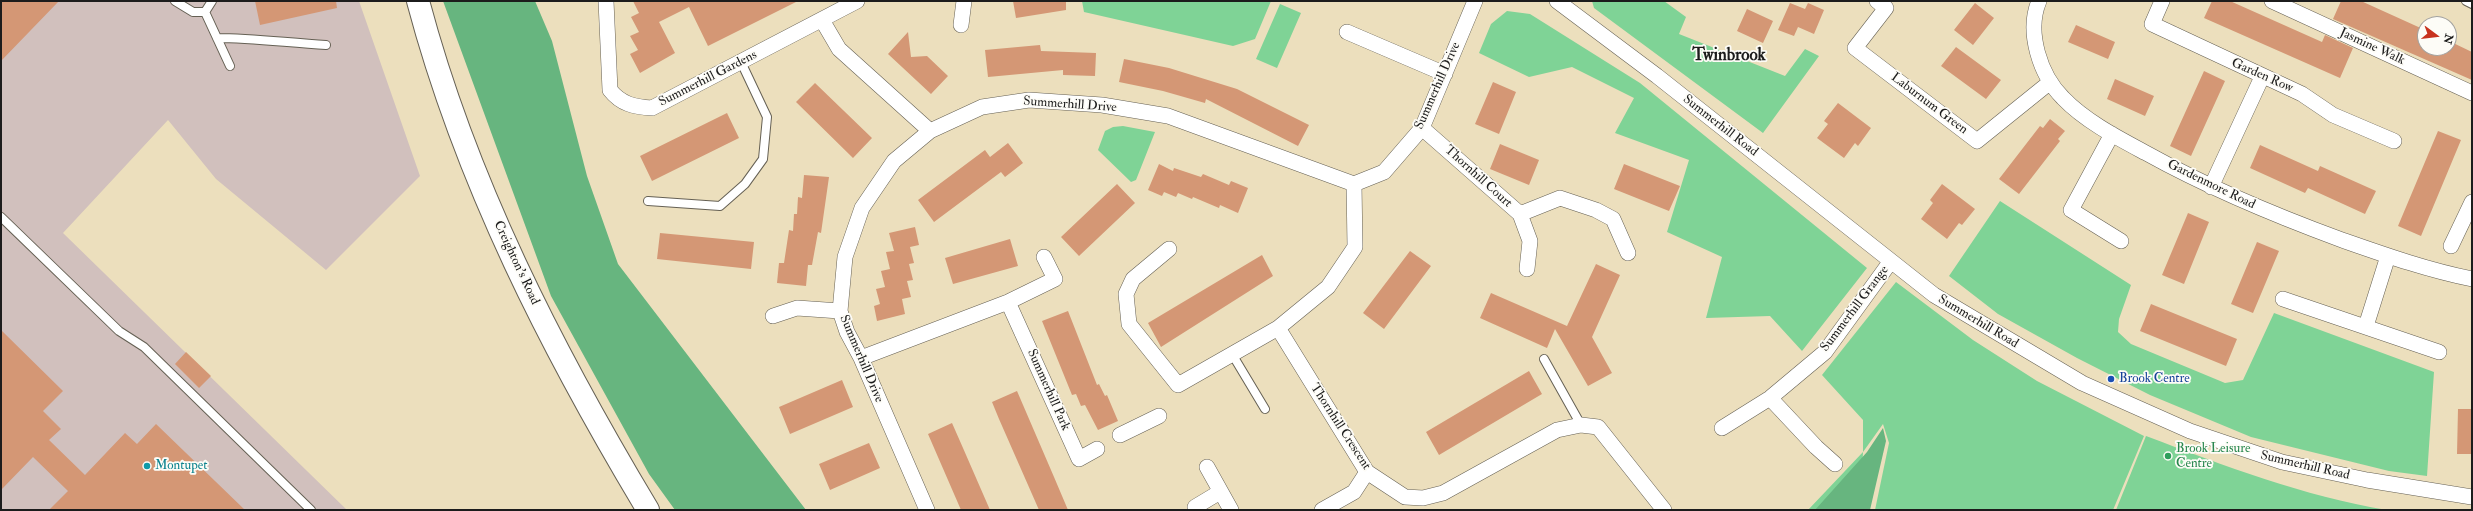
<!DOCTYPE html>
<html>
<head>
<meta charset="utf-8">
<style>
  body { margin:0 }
  #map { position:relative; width:2473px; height:511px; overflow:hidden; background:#ecdfbd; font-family:"IM FELL Double Pica",serif }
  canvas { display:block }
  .frame { position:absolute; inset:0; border:2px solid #1c1c1c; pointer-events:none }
  .north { position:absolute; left:2417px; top:16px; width:40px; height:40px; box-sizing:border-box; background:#fdfcf7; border:1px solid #a3a29f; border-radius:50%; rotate:105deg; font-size:11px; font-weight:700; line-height:16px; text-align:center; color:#1c1c1c }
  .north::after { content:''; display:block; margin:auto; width:14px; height:18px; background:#c8321e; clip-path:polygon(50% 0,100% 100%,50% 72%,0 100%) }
</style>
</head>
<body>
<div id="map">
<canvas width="2473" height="511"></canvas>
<div class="frame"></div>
<div class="north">N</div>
</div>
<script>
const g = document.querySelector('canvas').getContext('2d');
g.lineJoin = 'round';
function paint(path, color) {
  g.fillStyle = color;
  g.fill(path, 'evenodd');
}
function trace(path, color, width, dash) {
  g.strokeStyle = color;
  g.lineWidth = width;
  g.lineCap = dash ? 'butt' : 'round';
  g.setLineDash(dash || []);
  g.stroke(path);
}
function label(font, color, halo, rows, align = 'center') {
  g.font = font + ' "IM FELL Double Pica",serif';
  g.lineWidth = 3.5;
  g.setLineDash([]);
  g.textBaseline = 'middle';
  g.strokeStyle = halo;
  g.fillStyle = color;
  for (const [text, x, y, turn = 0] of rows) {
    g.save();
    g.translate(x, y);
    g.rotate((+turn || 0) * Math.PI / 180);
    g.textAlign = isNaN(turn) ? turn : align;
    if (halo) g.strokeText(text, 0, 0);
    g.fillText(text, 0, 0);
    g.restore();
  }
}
paint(new Path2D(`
  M1,1H359L420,176L326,270L216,179L168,120L63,233L347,510H1Z`), '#d1c0bd');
paint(new Path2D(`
  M1082,1H1271L1255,39L1233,46L1084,12Z
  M1592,1H1664L1686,17L1679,34L1785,76L1805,49L1819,56L1763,133L1594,8Z
  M1280,4L1301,13L1277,68L1256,59Z
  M1507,11L1530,14L1640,83L1867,268L1802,351L1770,316L1706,318L1722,257L1667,232L1689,160L1615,133L1634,98L1572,67L1529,77L1479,53L1491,24Z
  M1123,126L1155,132L1136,180L1131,182L1098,150L1105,131L1113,127Z
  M2000,201L2131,285L2119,319L2118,332L2131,344L2225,383L2243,380L2274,313L2434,372L2427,476L2389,471L2251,437L2150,395L2077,358L1998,314L1949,276Z
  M1896,282L1973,340L2037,381L2144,436L2113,510H1875L1889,443L1883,424L1863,452L1860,510H1808L1863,452V420L1822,375Z
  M2146,436C2225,466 2303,496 2387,510H2116Z`), '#7fd396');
paint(new Path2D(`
  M443,1H535L552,41L587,176L618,264L806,510H675L649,474L551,296Z
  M1883,428L1886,441L1870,510H1815L1867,452Z`), '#67b57f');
paint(new Path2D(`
  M1,1H59L1,61Z
  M255,1H336L337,8L260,25Z
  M633,1H798L708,46L689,7L659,22L675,53L640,73L630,54L638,50L630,36L639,32L631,17L639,13Z
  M1013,1H1066V10L1016,18Z
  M2212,1H2230L2322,42L2325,35L2353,48L2340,78L2204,18Z
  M2341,1H2361L2425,30V48H2449V41L2472,52V80L2333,19Z
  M1790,3L1805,9L1808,3L1824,10L1814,34L1798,27L1794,36L1778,30Z
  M1975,3L1994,18L1973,45L1954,30Z
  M1747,9L1773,21L1763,43L1737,31Z
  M2076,25L2115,42L2108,59L2068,42Z
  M908,32L911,57L927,56L948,76L931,94L888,54Z
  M1040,45L1041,51L1096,53L1095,76L1063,75V70L988,77L985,50Z
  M1956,47L2001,80L1986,99L1941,66Z
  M1124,59L1169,68L1237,89L1309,125L1298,146L1206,99L1205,103L1163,91L1119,82Z
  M2204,71L2225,81L2191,156L2170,146Z
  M2115,79L2154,96L2145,116L2107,99Z
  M1493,82L1516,92L1499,134L1475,124Z
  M815,83L872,138L853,158L796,102Z
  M1838,103L1871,128L1858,146L1855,143L1844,158L1817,138L1828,124L1824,121Z
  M727,113L739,138L652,181L640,156Z
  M2050,119L2065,131L2058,139L2060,141L2019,194L1999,179L2040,126L2043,128Z
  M2438,131L2461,140L2421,236L2398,226Z
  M1008,143L1023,163L1005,177L1001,172L934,222L918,200L985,150L990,157Z
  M1500,144L1539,160L1529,185L1490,169Z
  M2260,145L2318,171L2320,166L2376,191L2365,214L2308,188L2305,193L2250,168Z
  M1159,164L1173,171L1174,168L1201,177L1203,174L1229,185L1231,181L1248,188L1238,213L1220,205L1219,208L1193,197L1192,199L1178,193L1176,197L1164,192L1162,196L1148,190Z
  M1624,164L1680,186L1669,211L1614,189Z
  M804,175L829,177L821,233L818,232L812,265H808L806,286L777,283L779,263H784L789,230L793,231L794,214H797L798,197L802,198Z
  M1117,184L1135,203L1079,256L1061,237Z
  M1942,184L1975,209L1962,225L1959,223L1947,239L1921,219L1933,203L1930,200Z
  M2188,213L2209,222L2184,284L2162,275Z
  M915,227L919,245L910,247L914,263L909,264L913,280L907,281L911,297L902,299L905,314L877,321L874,306L880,304L876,289L885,287L881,271L890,269L886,252L894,251L889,233Z
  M660,233L754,242L751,269L657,259Z
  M1010,239L1018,266L953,284L945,258Z
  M2257,242L2279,251L2253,313L2231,304Z
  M1410,251L1431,266L1384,329L1363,313Z
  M1262,255L1273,276L1161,347L1148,323Z
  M1596,264L1620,275L1592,337L1612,373L1588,386L1555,329L1547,348L1480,318L1491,293L1567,326Z
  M2151,304L2237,339L2226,366L2140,331Z
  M1068,311L1097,385L1099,384L1105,396L1107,395L1118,421L1098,430L1085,405L1081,406L1076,394L1072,395L1042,321Z
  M1,330L63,391L43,411L61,429L49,440L85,475L125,433L137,444L156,424L245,510H49L68,491L33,457L1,490Z
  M186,352L211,376L199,388L175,364Z
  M1529,371L1542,394L1439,455L1426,432Z
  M842,380L853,407L790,434L779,407Z
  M1017,391L1054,477L1068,510H1039L999,419L992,402Z
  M2458,409H2472V454H2457Z
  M952,423L963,448L990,510H961L928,434Z
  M869,443L880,468L830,490L819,464Z`), '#d49775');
const lane = new Path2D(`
  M175,1L193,12H205L212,1
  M2466,1L2472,4
  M205,12L230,66
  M217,38C253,38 289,43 326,45
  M648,201L720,206L745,184L763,159L767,117L741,62
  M1,217L119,331L144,347L311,510
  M1232,354L1265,409
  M1544,359L1581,425`);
const street = new Path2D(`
  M606,1L610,90C621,104 634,107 652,108L857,1
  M1557,1L1657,76L1934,295L2082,383L2190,431L2282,462L2367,480L2472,497
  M1877,1L1886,8L1855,48L1977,141L2049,83
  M2039,1C2026,32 2040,75 2063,98C2085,121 2118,138 2146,153C2209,188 2274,215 2342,240C2385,255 2427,270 2472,279
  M2162,1L2152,24L2302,94L2333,115L2394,141
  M2272,1L2472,93
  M822,20L839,49L930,131
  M961,25L964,1
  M1347,32L1445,74
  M1422,128L1520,214L1560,198L1596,210L1613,219L1628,253
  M2112,134L2071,210L2121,241
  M1354,184L1355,247L1328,287L1278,328L1367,472L1405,497L1423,498L1443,493L1557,430L1581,425L1598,427L1664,510
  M2211,187L2262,77
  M1520,214L1530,241L1527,269
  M2451,246L2472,202
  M1169,249L1133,279L1126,294L1129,324L1178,385L1278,328
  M2283,299L2439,352
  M1008,302L1079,459L1097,449
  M773,316L797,308L840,311
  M2366,326L2388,256
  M861,358L1008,302L1055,279L1044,257
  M1770,398L1816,447L1835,464
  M1722,428L1770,398L1825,352L1891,261
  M1120,435L1159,416
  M1207,467L1231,510
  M1195,507L1220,492
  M927,510L861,358L847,332L840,311L845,257L862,208L894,161L930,131L982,107L1029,100L1102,105L1168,116L1354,184L1384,172L1422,128L1475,1
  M1322,510L1354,492L1367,472`);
const highway = new Path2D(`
  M418,1C466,182 552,350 648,510`);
trace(lane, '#656054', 10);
trace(street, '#656054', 16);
trace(highway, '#656054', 24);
trace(lane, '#fff', 8);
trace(street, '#fff', 15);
trace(highway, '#fff', 22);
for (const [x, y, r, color] of [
  [2111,379,4,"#1a4fb4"],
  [2168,456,4,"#2e9e5b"],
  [147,466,4,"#0f9aa8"]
]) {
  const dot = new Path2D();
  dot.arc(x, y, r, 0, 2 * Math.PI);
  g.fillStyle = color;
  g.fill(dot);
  trace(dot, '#fdfcf7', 1.5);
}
label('13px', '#1c1c1c', '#fdfcf7', [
  ["Jasmine Walk",2372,47,25],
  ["Garden Row",2262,76,24],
  ["Summerhill Gardens",708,79,-27],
  ["Summerhill Drive",1438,86,-66],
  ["Laburnum Green",1929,104,37],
  ["Summerhill Drive",1070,105,4],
  ["Summerhill Road",1720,126,38],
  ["Thornhill Court",1478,177,42],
  ["Gardenmore Road",2211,185,26],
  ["Creighton's Road",516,263,65],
  ["Summerhill Grange",1855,309,-53],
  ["Summerhill Road",1978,322,31],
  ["Summerhill Drive",861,359,67],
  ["Summerhill Park",1048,390,66],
  ["Thornhill Crescent",1340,427,57],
  ["Summerhill Road",2305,466,13]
]);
label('13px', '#164399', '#fdfcf7', [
  ["Brook Centre",2119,379]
], 'left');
label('13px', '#27864d', '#fdfcf7', [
  ["Brook Leisure",2176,449],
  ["Centre",2176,464]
], 'left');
label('13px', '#0d838f', '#fdfcf7', [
  ["Montupet",155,466]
], 'left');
label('bold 17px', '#1c1c1c', '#fdfcf7', [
  ["Twinbrook",1729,56]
]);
</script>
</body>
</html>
